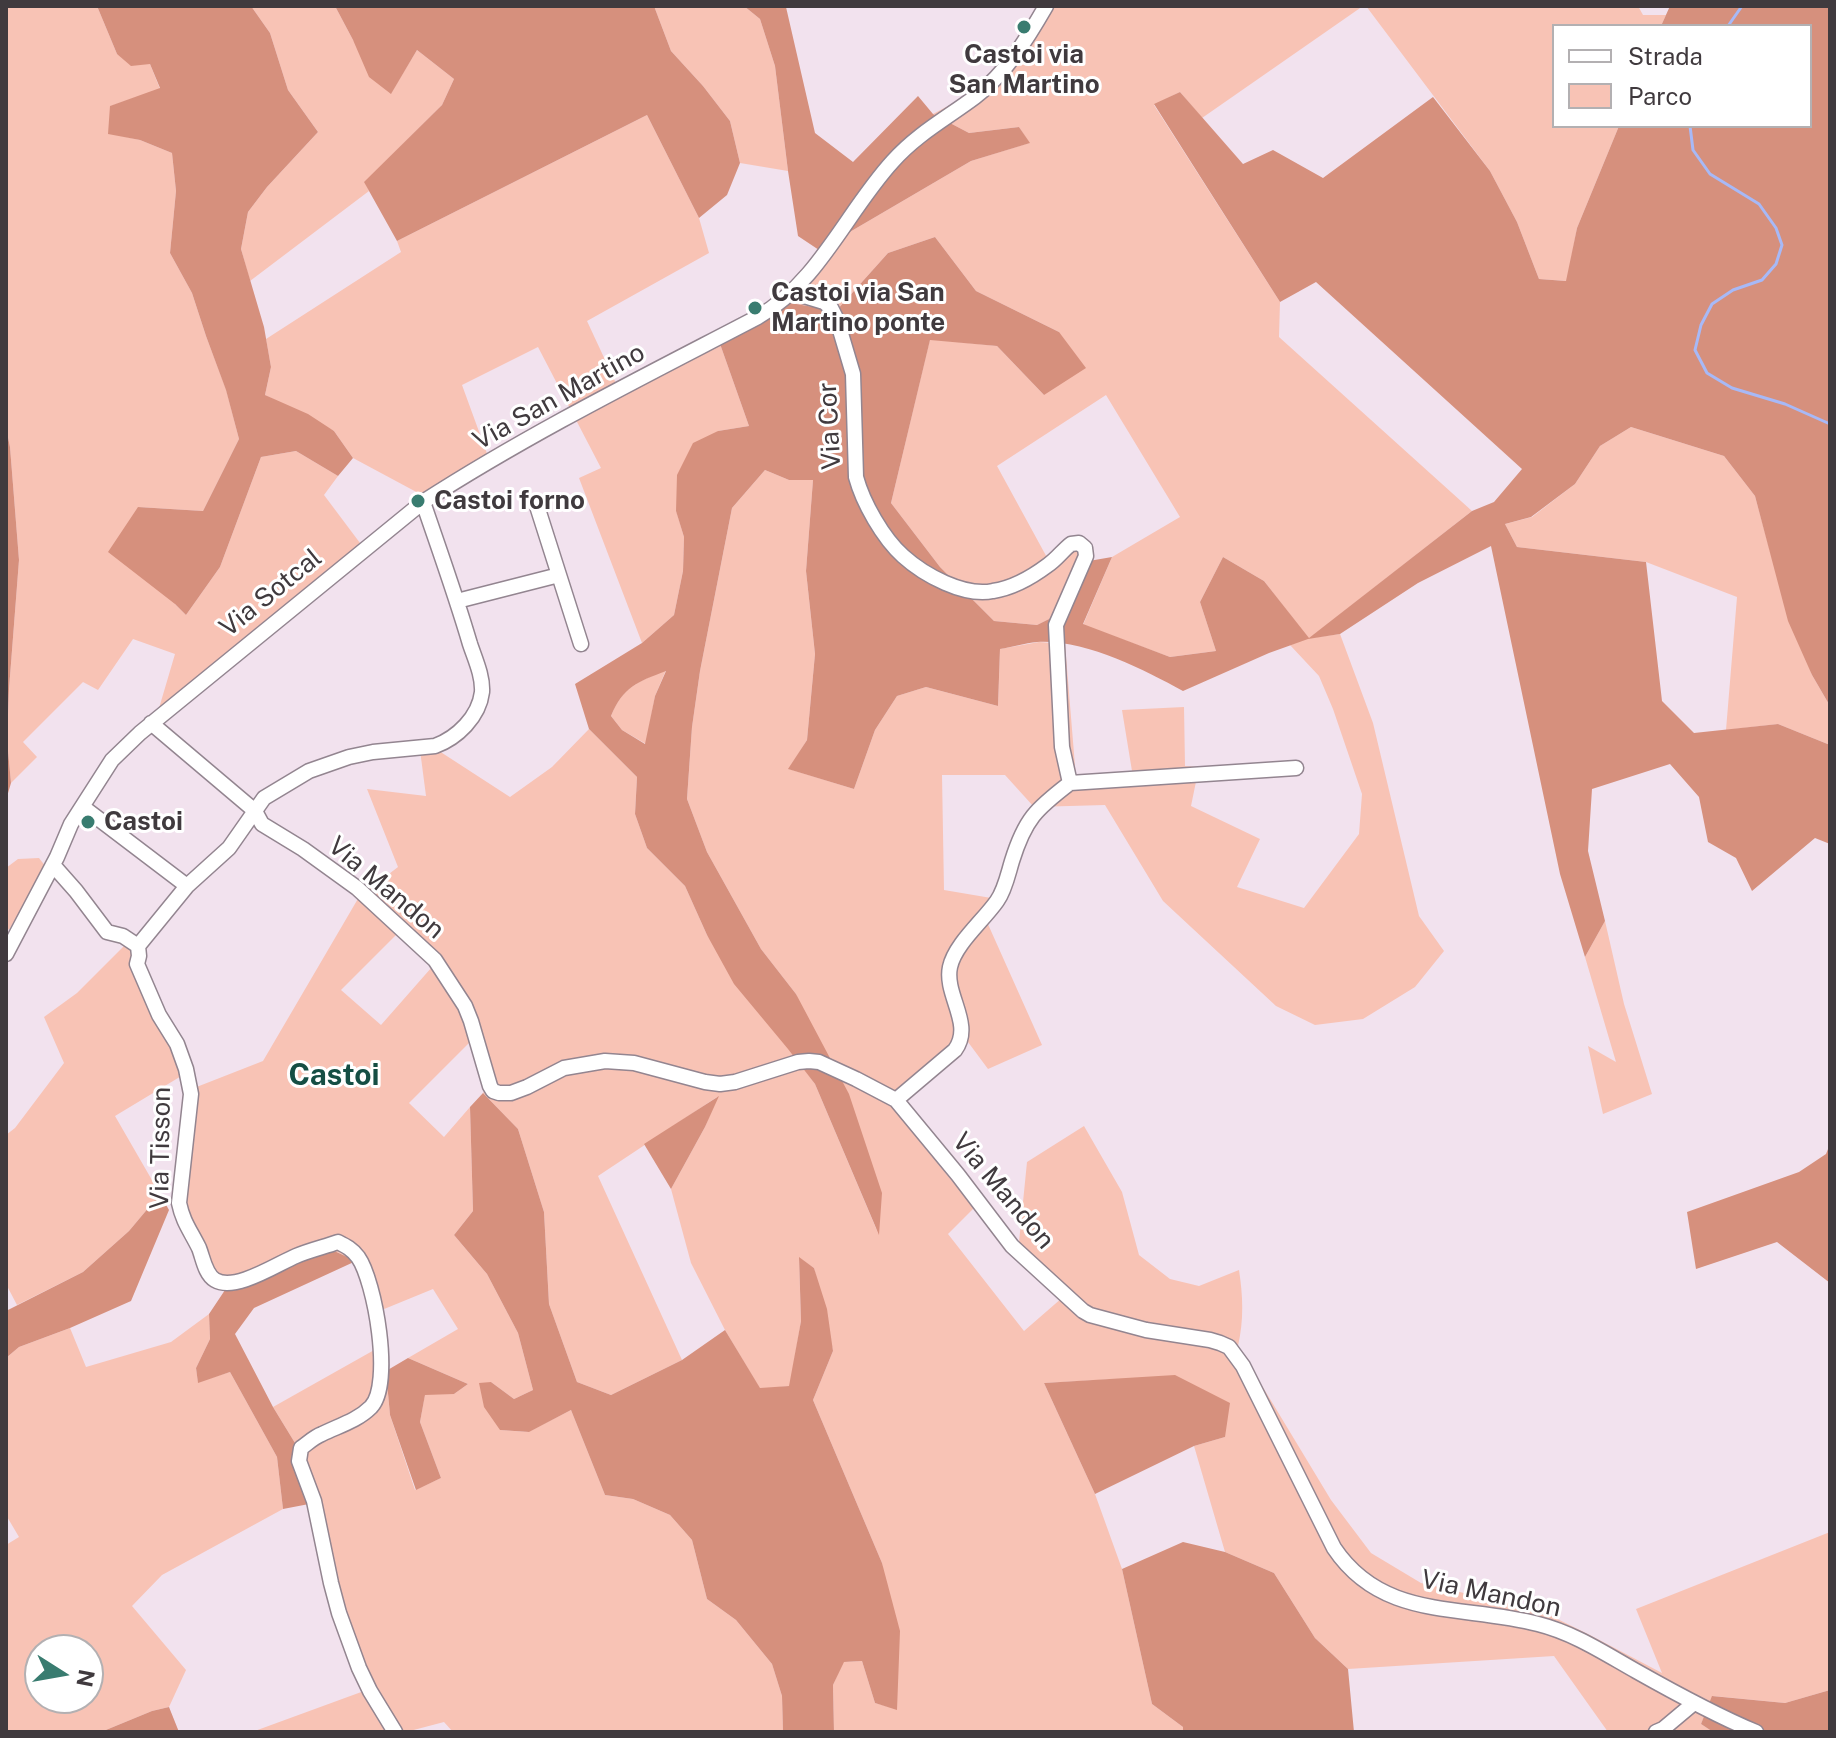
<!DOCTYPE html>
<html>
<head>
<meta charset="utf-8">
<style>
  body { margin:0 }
  #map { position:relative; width:1836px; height:1738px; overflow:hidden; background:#f2e2ee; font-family:"Public Sans",sans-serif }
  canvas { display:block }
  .frame { position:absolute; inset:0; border:8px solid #403a3e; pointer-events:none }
  .legend { position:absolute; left:1552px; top:24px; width:260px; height:104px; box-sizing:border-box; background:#fff; border:2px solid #b3b0b2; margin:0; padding:10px 14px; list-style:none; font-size:24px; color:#403a3e }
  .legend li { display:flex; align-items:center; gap:16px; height:40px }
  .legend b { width:40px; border:2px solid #b3b0b2 }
  .north { position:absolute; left:24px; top:1634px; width:80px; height:80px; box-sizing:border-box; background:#fff; border:2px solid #b3b0b2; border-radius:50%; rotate:101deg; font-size:22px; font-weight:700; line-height:32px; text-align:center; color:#403a3e }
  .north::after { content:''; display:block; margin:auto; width:28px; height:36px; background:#397c70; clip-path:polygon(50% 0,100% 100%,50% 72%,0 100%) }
</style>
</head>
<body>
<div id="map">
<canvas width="1836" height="1738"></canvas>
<div class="frame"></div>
<ul class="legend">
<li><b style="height:10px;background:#fff"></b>Strada</li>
<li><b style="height:22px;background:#f8c3b5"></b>Parco</li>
</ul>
<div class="north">N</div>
</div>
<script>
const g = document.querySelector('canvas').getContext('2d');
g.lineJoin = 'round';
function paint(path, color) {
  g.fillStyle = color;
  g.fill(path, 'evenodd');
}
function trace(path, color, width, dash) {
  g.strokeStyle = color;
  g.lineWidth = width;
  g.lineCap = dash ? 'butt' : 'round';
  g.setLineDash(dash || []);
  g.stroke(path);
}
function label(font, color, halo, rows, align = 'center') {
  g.font = font + ' "Public Sans",sans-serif';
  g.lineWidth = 6;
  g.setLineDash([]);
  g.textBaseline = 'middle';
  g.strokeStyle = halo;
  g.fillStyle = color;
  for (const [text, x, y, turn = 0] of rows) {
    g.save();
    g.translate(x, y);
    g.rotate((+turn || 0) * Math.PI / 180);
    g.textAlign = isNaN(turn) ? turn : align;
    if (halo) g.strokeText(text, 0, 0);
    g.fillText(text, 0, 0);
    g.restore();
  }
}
paint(new Path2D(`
  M6,6H97L117,54L150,64L160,89L111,106L109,133L140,140L172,153L176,191L170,253L192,293L206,336L226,389L239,439L203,511L138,507L175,604L186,615L220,567L261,457L296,451L338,476L324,495L369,555L157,715L175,654L133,639L98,690L83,682L23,742L37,757L11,783L7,740L9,689L19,560L10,447L6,428Z
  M251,6H335L353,40L391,93L417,50L454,79L442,105L365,182L369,191L250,281L241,249L248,212L267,187L318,132L288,90L270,33Z
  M654,6H744L760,19L775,66L788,171L740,163L730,121L703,86L671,51Z
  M1040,6H1363L1202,118L1180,92L1154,105L1280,302L1279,337L1472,511L1310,638L1340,634L1373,723L1419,916L1444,951L1415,987L1363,1019L1315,1025L1276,1006L1163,901L1105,805L1034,807L1005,775H942L944,890L1003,900L987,922L1042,1045L988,1069L968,1042L891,1106L974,1208L948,1234L1024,1331L1070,1291L1019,1242L1027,1162L1084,1126L1122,1192L1139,1255L1170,1279L1199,1286L1239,1270C1243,1296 1244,1320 1238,1346L1331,1500L1371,1553L1421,1583L1541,1611L1588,1634L1662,1673L1636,1609L1830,1532V1690L1785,1703L1713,1696L1701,1724L1713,1732H1608L1554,1656L1348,1669L1315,1638L1274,1573L1225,1552L1194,1446L1225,1437L1117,1379L1044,1383L1095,1494L1122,1569L1152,1704L1183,1727V1732H834L833,1685L843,1662L862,1661L875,1703L897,1709L882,1563L813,1400L833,1351L814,1268L799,1258L801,1321L790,1386L760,1389L725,1330L691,1263L671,1189L705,1127L717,1097L598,1176L682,1360L611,1395L577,1382L549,1304L544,1212L518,1129L483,1093L486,1088L474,1038L409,1103L444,1137L470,1107L473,1211L454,1235L487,1274L518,1333L533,1390L514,1399L491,1382L500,1430L528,1432L571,1410L605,1495L633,1499L670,1515L692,1540L707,1599L736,1620L772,1664L782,1696L783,1732H453L444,1722L406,1732H252L364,1691L309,1504L295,1443L273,1407L376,1349L386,1371L390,1415L415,1490L441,1478L420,1422L425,1394H454L468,1384L408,1358L458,1329L433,1289L372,1314L356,1261L330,1249L326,1253L225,1290L197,1253L175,1201L194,1088L263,1061L359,897L398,867L367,789L426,796L420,750L436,749L510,797L552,767L589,729L637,777L635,814L647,848L685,886L707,935L815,1084L878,1233L796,994L761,949L707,852L687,799L692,727L700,671L732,508L765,470L789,480H813L806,571L815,654L807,740L789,769L854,789L875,730L897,696L926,687L998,706L1000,649L1039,642L1065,644L1076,778L1132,771L1122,710L1184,707L1185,766L1199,767L1191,806L1260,839L1237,887L1304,908L1359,834L1362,794L1333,709L1319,676L1290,645L1308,638L1264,581L1223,557L1200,602L1216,651L1170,657L1083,625L1112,557L1180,517L1106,395L997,466L1050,563L1068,546L1085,548L1053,617L1037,625L994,621L940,567L891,503L930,339L997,346L1044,395L1059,332L976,291L935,237L888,253L836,311L785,302L819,250L971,161L1029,143L1019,127L969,133L933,114L974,92L1021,38ZM406,925L439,959L381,1025L341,990Z
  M1366,6H1638L1643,15H1666L1661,26H1554V126H1619L1577,228L1567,281L1539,279L1517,222L1490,171Z
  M647,115L699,218L709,253L587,321L620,392L719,341L749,426L718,431L676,510L684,537L683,571L674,615L642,643L579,478L601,468L538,347L462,385L489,459L422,495L353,458L334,431L265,395L271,367L266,339L401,252L397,241Z
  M1631,427L1724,456L1755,496L1770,551L1812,675L1830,706V745L1778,724L1726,730L1737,597L1646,562L1517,547L1505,524L1532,517L1575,484L1600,446Z
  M666,670L655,696L646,744L622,730L611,716C622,687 639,681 666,670Z
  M39,858L46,867L9,930L6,926V868L18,859Z
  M1605,921L1624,1004L1652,1094L1603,1114L1588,1046L1616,1062L1585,957Z
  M124,946L139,956L183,1075L115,1116L160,1194L129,1231L83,1272L17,1305L6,1284V1135L15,1128L64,1063L44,1017L77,993Z
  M209,1314L210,1339L196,1368L198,1382L230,1372L277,1457L283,1509L162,1575L132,1606L186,1670L169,1707L152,1711L101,1732H6V1545L19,1537L6,1515V1358L19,1347L70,1328L86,1367L171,1342ZM40,1650H88V1698H40Z`), '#f8c3b5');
paint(new Path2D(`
  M97,6H251L270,33L288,90L318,132L267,187L248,212L241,249L264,327L271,367L265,395L308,414L334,431L353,458L338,476L296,451L261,457L220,567L186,615L175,604L108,552L138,507L203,511L239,439L226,390L206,336L192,293L170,253L176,191L172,153L140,140L108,134L110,106L160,88L150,64L131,66L117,54Z
  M335,6H654L671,51L703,86L730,121L740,163L727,195L699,218L647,115L397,241L364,182L442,105L454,79L417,50L391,94L369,77L353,40Z
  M744,6L786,7L815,133L853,162L918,96L933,114L969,133L1019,127L1030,143L971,161L819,250L798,236L788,171L775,66L760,19Z
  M1670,6H1830V706L1812,675L1788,621L1755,496L1724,456L1631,427L1600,446L1575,484L1531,517L1505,524L1517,547L1646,562L1662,701L1694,733L1778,724L1830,745V844L1815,838L1752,891L1736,858L1708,842L1699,797L1670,764L1592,789L1588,851L1605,921L1585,957L1560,874L1491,546L1418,583L1340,634L1308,639L1269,653L1183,691C1143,669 1084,639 1037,642C1025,643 1012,647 1000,649L998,706L926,687L897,696L875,730L854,789L788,769L807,740L815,654L806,571L813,480H789L765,470L732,508L700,671L692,727L687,799L707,852L761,949L796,994L849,1094L882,1193L879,1235L815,1084L788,1049L734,984L707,935L685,886L647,848L635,814L637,777L589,729L575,684L642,643L674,615L683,571L684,537L676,511L677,475L693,443L718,431L749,426L719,341L785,302L836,311L888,253L935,237L976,291L1059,332L1086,368L1044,395L997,346L930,340L891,503L940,567L994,621L1037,625L1053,617L1083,562L1112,557L1083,624L1170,657L1216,651L1200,602L1223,557L1264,581L1309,638L1472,511L1494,502L1522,469L1316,282L1280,302L1154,104L1180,92L1243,164L1273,150L1323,178L1433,97L1490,171L1517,222L1539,279L1566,281L1577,228L1619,126H1810V26H1661ZM666,671L655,696L645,744L622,730L611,716C623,687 637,682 666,671Z
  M6,428L10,447L19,560L9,689L7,740L11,783L6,800Z
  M483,1093L518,1129L544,1212L549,1304L577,1382L611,1395L682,1360L725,1330L760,1388L789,1386L801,1321L799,1257L814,1268L827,1309L833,1351L813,1400L882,1563L900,1631L897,1710L875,1703L862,1661L844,1662L833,1685L834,1732H783L782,1696L772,1664L736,1620L707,1599L692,1540L670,1515L633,1499L605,1495L571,1410L529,1432L500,1430L484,1407L479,1383L491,1382L514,1399L533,1390L518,1333L487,1274L454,1235L473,1211L470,1107Z
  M719,1096L705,1127L671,1189L644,1144Z
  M1830,1144V1283L1777,1242L1696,1269L1687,1212L1799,1172L1826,1154Z
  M160,1194L169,1210L131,1301L70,1328L19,1347L6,1358V1311L83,1272L129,1231Z
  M330,1249L356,1261L254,1308L235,1334L273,1407L295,1443L309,1504L283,1509L277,1457L230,1372L198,1383L196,1368L210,1339L209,1314L225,1290L326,1253Z
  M408,1358L468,1384L454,1394L425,1395L420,1422L441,1478L416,1490L390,1415L386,1371Z
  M1175,1375L1230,1403L1225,1437L1194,1446L1095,1494L1044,1383Z
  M1183,1542L1225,1552L1274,1573L1315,1638L1348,1669L1354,1732H1183V1727L1152,1704L1122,1569Z
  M1830,1690V1732H1713L1701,1724L1712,1696L1785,1703Z
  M169,1707L179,1732H101L152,1711Z`), '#d6907d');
trace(new Path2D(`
  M1728,26L1742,6
  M1690,126L1693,150L1710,174L1759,204L1776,228L1782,245L1776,264L1762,280L1733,290L1712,304L1701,325L1695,350L1707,373L1732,388L1785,404L1830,424`), '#a7b9f7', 3);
const minor = new Path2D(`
  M791,292L824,302L831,308L837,320L853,374L856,477C863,503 883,538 903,556C924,575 964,597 993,591C1013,588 1032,577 1048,565C1057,559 1063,550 1071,544L1079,543L1085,548L1086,556L1056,625L1062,747L1070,783
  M537,506L581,644
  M457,601L559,575
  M151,723L255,811L262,824L303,849L357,888L435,960L465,1006L471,1021L490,1086L493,1091L499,1093H511L527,1087L564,1068L605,1061L634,1063L705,1082L720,1084L735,1082L798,1062L809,1061L819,1062L856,1079L896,1100L958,1175L1012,1246L1083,1311L1090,1315L1146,1330L1210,1340L1220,1343L1229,1347L1243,1366L1334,1548C1383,1621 1462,1604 1538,1624C1574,1633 1604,1653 1636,1671C1675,1693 1715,1715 1756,1732
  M83,807L187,886
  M53,865L76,891L107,932L123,936L138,946
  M138,946L139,956L137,964L159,1015L177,1044L186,1069L191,1094L179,1203C183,1222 190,1230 199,1248C203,1258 205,1274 215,1280C235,1292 277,1264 296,1256C310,1250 324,1247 338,1242C346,1246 352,1249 358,1257C375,1281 393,1384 371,1407C357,1421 338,1426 322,1434C314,1437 308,1443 301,1448L299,1461L314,1501L331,1583L339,1613L359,1668L370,1691L395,1732
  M138,946L187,886L229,848L264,798L309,771L349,757L373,752L435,746C457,738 479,717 482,692C483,676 475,659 470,644C456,596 439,549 423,502
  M6,954L57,857L71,824L112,760L140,733L423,502C530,433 645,376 758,317C819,282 847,211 893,161C917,134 947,118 975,97C1006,73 1027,39 1046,6
  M896,1100L955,1050C974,1024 944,995 950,967C955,944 983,921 997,901C1005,890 1008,874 1012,861C1025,819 1036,809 1070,783L1296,768
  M1656,1732L1663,1729L1694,1703`);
trace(minor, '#938590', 17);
trace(minor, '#fff', 14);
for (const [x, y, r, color] of [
  [1024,27,8,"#397c70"],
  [755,308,8,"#397c70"],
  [418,501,8,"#397c70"],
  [88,822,8,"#397c70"]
]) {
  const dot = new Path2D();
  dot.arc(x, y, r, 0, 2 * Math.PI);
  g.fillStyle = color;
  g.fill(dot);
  trace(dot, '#fff', 3);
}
label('bold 26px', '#403a3e', '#fff', [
  ["Castoi via",1024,55,"center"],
  ["San Martino",1024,85,"center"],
  ["Castoi via San",771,293],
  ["Martino ponte",771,323],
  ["Castoi forno",434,501],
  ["Castoi",104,822]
], 'left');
label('26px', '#403a3e', '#fff', [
  ["Via San Martino",559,397,-29],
  ["Via Cor",830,426,-93],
  ["Via Sotcal",271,593,-39],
  ["Via Mandon",386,888,40],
  ["Via Tisson",161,1148,-89],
  ["Via Mandon",1003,1191,50],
  ["Via Mandon",1491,1594,12]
]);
label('bold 30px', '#154e44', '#fff', [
  ["Castoi",334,1076]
]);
</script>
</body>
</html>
